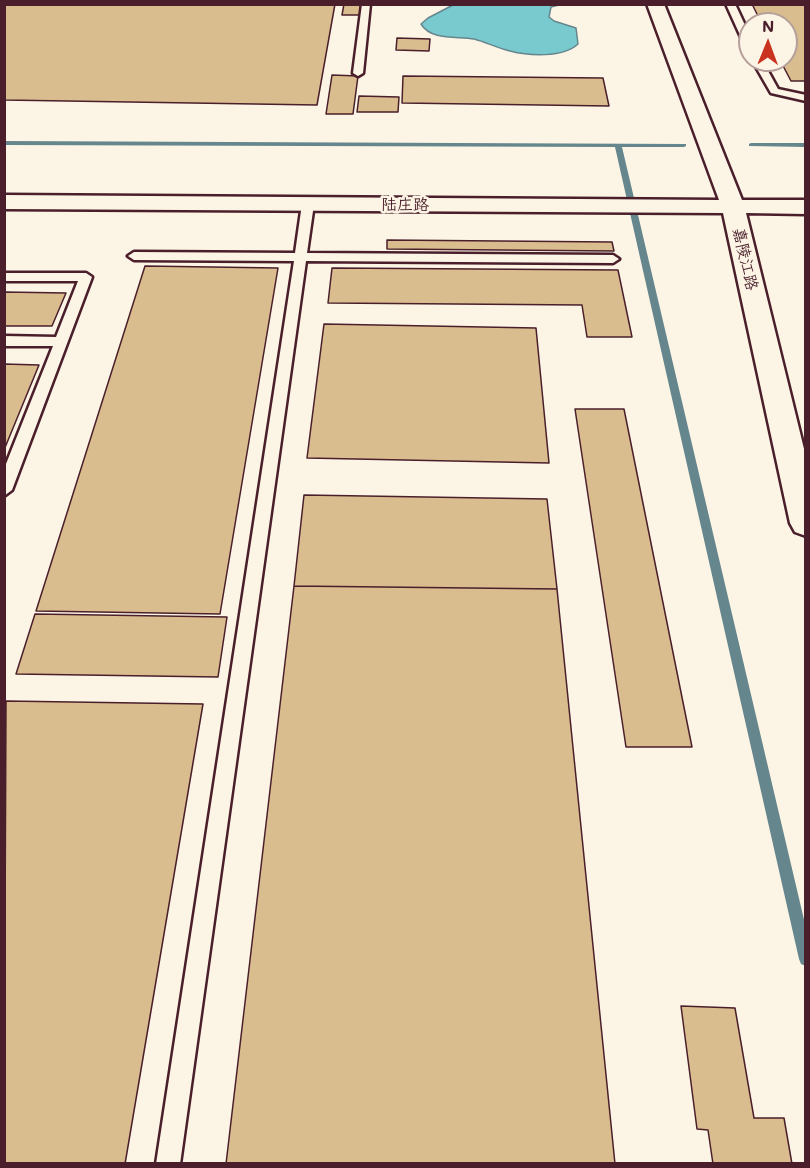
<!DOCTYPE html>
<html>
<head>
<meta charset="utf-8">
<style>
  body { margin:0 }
  #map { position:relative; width:810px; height:1168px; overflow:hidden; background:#fcf5e5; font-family:Mali,sans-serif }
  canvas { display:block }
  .frame { position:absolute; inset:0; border:6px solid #4a1f2b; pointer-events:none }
  .north { position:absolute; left:738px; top:12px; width:60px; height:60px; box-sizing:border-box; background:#fcf5e5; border:2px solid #b59f9b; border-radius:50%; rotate:1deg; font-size:16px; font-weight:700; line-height:24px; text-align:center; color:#4a1f2b }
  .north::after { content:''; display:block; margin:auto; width:21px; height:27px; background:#c8321e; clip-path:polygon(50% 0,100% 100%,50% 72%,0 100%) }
</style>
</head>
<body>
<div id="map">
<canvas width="810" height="1168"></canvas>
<div class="frame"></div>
<div class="north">N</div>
</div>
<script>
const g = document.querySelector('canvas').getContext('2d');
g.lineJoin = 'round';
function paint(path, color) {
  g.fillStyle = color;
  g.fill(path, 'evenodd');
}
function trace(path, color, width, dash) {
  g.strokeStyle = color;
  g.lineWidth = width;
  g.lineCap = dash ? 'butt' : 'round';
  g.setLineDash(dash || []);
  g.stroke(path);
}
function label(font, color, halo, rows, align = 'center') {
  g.font = font + ' Mali,"LXGW WenKai TC",sans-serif';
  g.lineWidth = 5;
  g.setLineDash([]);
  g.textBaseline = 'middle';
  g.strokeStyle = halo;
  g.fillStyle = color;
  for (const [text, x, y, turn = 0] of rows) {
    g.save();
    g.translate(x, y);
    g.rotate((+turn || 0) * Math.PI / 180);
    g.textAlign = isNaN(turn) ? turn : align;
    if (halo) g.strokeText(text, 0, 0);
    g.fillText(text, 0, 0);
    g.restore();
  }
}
const water = new Path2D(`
  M453,5H559L551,7L549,17L554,21L576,28L578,44C563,58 529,56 510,51C497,48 486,42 474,39C458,36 431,41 421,24L428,18Z`);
paint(water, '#79cacf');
trace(water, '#66868d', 1.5);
paint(new Path2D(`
  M4,141L686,144V146L684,147H622L806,928V966L801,964L799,959L615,147L4,145Z
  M751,143H806V147L749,146V144Z`), '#66868d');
const building = new Path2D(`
  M4,4H335L317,105L4,100Z
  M344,4H361L360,15H342Z
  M752,4H806V81H791L780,60H786V24H762Z
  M397,38L430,39L429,51L396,50Z
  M332,75L358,76L353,114H326Z
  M403,76L603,78L609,106L402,103Z
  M359,96L399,97L398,112H357Z
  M387,240L612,242L614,251L387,249Z
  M145,266L278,268L220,614L36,611Z
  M332,268L618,270L632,337H587L582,305L328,303Z
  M4,292L66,293L52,326H4Z
  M324,324L536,328L549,463L307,458Z
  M4,364L39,365L4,450Z
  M575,409H624L692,747H626Z
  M304,495L547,499L557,589L294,586Z
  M294,586L557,589L615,1164H226Z
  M35,614L227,617L218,677L16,674Z
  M6,701L203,704L125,1164H4Z
  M681,1006L735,1008L754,1118H784L792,1164H713L708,1130L697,1129Z`);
paint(building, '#d9bd8e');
trace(building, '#4a1f2b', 1.5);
const service = new Path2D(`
  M362,4H370L363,73L358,76L353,73Z
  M726,4H735L750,36V49L745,46Z
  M752,60H762L778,89L806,95V101L771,93Z
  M308,201L314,204L307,253L613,255L619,259L613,263L306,261L180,1164H156L294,261L134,260L128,256L134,252L295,253L302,204Z
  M4,273H86L92,277L12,490L4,496V469L53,346H4V336L56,337L78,281H4Z`);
const tertiary = new Path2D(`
  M647,4H664L742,200H806V214L746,213L806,457V536L795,532L790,523L723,213L4,209V195L719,200Z`);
trace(service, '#4a1f2b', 5);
trace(tertiary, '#4a1f2b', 5);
paint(service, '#fcf5e5');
paint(tertiary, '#fcf5e5');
label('16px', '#4a1f2b', '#fcf5e5', [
  ["陆庄路",405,205],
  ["嘉陵江路",745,259,77]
]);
</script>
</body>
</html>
